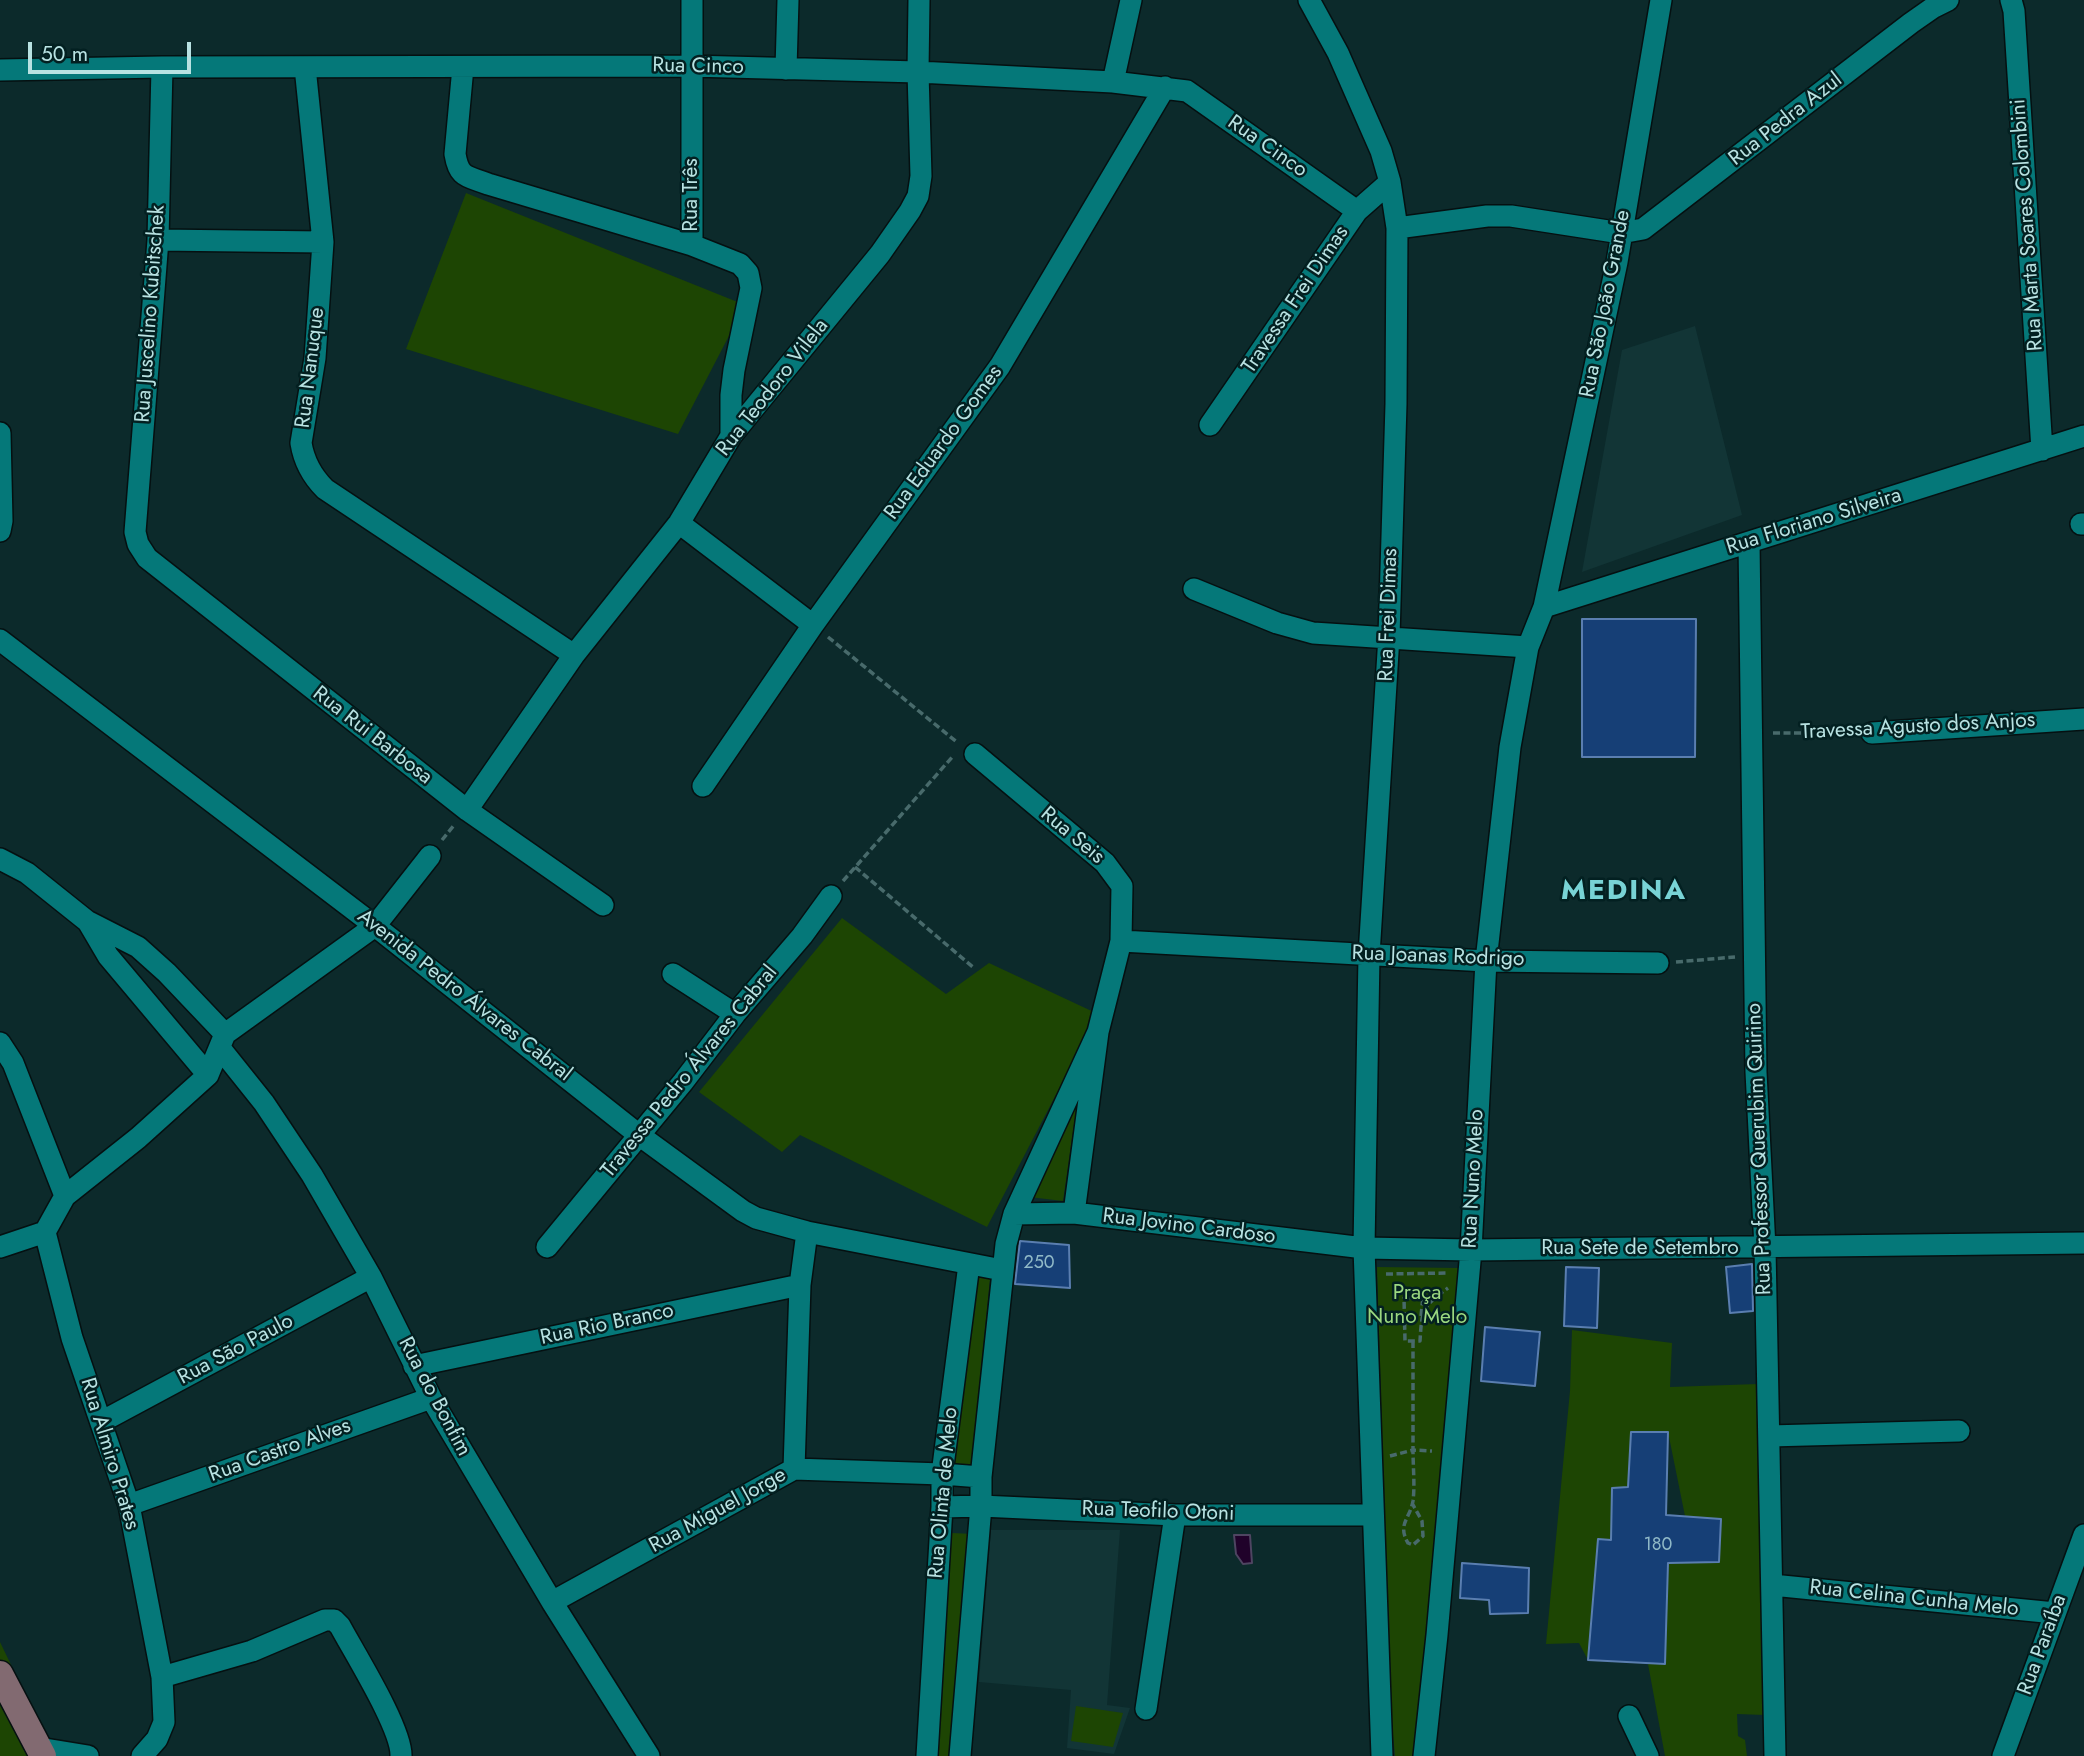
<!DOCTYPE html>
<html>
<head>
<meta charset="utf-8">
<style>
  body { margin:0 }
  #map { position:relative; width:2084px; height:1756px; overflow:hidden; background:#0c2a2b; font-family:Jost,sans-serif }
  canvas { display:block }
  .scale { position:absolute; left:28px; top:42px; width:163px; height:32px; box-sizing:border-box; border:4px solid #b8e2e2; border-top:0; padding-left:9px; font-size:21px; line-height:24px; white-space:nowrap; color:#b8e2e2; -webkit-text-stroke:5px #032021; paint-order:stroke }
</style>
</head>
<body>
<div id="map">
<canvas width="2084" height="1756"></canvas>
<div class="scale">50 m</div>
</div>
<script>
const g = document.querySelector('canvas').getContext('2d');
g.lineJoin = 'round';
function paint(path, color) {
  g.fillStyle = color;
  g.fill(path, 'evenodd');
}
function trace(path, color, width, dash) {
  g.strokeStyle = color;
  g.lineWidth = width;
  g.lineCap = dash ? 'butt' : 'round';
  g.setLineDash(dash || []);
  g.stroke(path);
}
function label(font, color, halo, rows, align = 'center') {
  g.font = font + ' Jost,sans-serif';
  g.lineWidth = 5;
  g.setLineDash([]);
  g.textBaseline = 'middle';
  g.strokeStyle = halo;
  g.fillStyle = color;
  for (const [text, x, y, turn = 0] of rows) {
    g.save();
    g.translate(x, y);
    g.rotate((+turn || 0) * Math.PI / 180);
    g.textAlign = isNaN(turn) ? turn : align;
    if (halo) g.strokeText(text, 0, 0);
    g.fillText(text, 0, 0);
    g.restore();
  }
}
paint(new Path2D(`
  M1695,326L1742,515L1582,572L1622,350Z
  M991,1530H1120L1107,1705L1130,1708L1114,1754L1067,1748L1071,1690L979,1682Z`), '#123536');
paint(new Path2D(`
  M466,193L745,305L678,434L406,349Z
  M842,918L946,994L989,963L1098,1014L987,1227L800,1135L782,1152L699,1092Z
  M1078,1097L1063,1201L1029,1197Z
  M1377,1267L1460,1268L1419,1756H1395L1390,1703Z
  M971,1276L990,1279L971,1471L949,1468Z
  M1572,1330L1672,1343L1670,1387L1758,1384L1765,1715L1737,1714L1738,1736L1745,1740L1747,1756H1665L1648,1664L1665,1663L1669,1551L1683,1563L1718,1562L1721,1519L1685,1516L1668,1432H1631L1628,1487L1612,1489L1611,1540H1598L1588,1660L1579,1643L1546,1644L1570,1391Z
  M952,1533L973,1534L956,1756H937Z
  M0,1642L55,1756H0Z
  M1076,1706L1123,1713L1113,1747L1071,1741Z`), '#1d4503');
const water = new Path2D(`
  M1234,1535H1250L1252,1563L1243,1564L1236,1554Z`);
paint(water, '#20022a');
trace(water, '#4e4561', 2);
const building = new Path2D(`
  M1582,619H1696L1695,757H1582Z
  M1020,1241L1069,1245L1070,1288L1015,1284Z
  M1752,1264L1753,1311L1730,1313L1726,1267Z
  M1566,1267L1599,1268L1597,1328L1564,1326Z
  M1485,1327L1540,1332L1535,1386L1481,1381Z
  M1631,1432H1668L1666,1515L1721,1519L1719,1562L1668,1563L1665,1664L1588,1660L1598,1539L1611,1540L1612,1488L1628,1487Z
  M1462,1563L1529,1568L1528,1613L1490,1614L1489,1600L1460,1598Z`);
paint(building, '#163f76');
trace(building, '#5a7eb0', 2);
const minor = new Path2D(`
  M692,0V245L740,264L748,273L751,288L734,370L731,395V436
  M1309,0L1338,53L1381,151L1390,182L1397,228L1396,404L1389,636L1369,955L1364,1248L1382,1756
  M2011,0L2014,11L2042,450
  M162,67L158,240L135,532L138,544L147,558L467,810L603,905
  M305,67L323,242L315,358L301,443C304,462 312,476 325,489L574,655
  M463,67L455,154C459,179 468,176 488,184L692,245
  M786,69L788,0
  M0,70L162,67L691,66L918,72L1113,82L1187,91L1357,211
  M1113,82L1131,0
  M1397,228L1487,216H1511L1621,233L1643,229L1911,23L1934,7L1948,0
  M158,240L323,242
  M1210,425L1357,211L1390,182
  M0,433L2,521L0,531
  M679,523L813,625
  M2081,524H2084
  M1749,542L1756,1072L1765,1248L1775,1756
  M1194,589L1277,623L1313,633L1528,647
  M1544,607L2084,436
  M0,640L375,926L639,1135L743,1211L756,1218L807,1232L1002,1270
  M1872,733L2084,719
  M975,754L1105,863L1122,886L1121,941L1098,1032L1074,1213
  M703,786L813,625L1000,366L1165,87
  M467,810L574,655L679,523L731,436L880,254L910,211L918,196L921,176L918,72L919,0
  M0,859L27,873L87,921L138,947L167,973L225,1034
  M88,922L108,956L208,1075
  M1121,941L1486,961L1658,963
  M673,974L735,1014
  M0,1043L13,1063L65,1196
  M220,1048L264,1103L312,1175L371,1277L431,1398L552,1602L649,1756
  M1014,1214L1074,1213L1364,1248L1471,1250L2084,1243
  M45,1232L72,1338L129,1505L162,1677L164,1722L157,1739L142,1756
  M0,1247L45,1232L65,1196L138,1138L208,1075L225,1034L375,926L430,856
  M547,1247L683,1082L735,1014L802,936L831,896
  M414,1366L800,1285
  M101,1422L371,1277
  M1769,1436L1959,1431
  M794,1469L800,1285L807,1232
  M129,1505L431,1398
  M942,1507L981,1506L1175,1515H1373
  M1772,1585L2055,1613
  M552,1602L794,1469L942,1474L981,1477
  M162,1677L252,1651L325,1620H334L340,1626C355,1654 402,1729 401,1756
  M1146,1709L1175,1515
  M1629,1716L1648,1756
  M39,1748L88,1756
  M927,1756L942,1507V1474L969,1264
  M960,1756L981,1506V1477L1006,1244L1014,1214L1098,1032
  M1424,1756L1437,1635L1471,1250L1486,961L1510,747L1528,647L1544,607L1617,262L1661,0
  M2003,1756L2084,1535`);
const major = new Path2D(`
  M0,1674L43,1756`);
trace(minor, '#051011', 24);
trace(major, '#051011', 29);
trace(new Path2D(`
  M828,637L958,743
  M1773,733H1852
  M442,840L455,824
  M855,867L974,968
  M843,881L954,755
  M1676,962L1735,957
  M1386,1274L1449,1273
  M1421,1316L1423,1297L1404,1298L1405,1341H1420C1422,1309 1422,1307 1448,1288
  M1413,1341V1450L1432,1451
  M1390,1456L1413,1450C1413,1467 1415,1485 1413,1501C1410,1519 1397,1524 1408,1543L1413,1545L1423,1536L1422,1521L1412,1503`), '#486a6b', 3.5, [7, 3.5]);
trace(minor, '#057879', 21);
trace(major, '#826a71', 26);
label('18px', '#90b9c7', null, [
  ["250",1039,1264],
  ["180",1658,1546]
]);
label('21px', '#b8e2e2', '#032021', [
  ["Rua Cinco",698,67,1],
  ["Rua Pedra Azul",1786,120,-38],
  ["Rua Cinco",1267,147,35],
  ["Rua Três",692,195,-90],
  ["Rua Marta Soares Colombini",2028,225,-94],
  ["Travessa Frei Dimas",1296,300,-56],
  ["Rua São João Grande",1606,304,-79],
  ["Rua Juscelino Kubitschek",151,314,-86],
  ["Rua Nanuque",311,368,-83],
  ["Rua Teodoro Vilela",773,388,-52],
  ["Rua Eduardo Gomes",944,443,-54],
  ["Rua Floriano Silveira",1814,522,-17],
  ["Rua Frei Dimas",1389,615,-88],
  ["Travessa Agusto dos Anjos",1918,727,-3],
  ["Rua Rui Barbosa",372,736,38],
  ["Rua Seis",1072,836,40],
  ["Rua Joanas Rodrigo",1438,957,2],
  ["Avenida Pedro Álvares Cabral",464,996,38],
  ["Travessa Pedro Álvares Cabral",690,1072,-51],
  ["Rua Professor Querubim Quirino",1760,1149,-92],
  ["Rua Nuno Melo",1474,1179,-87],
  ["Rua Jovino Cardoso",1189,1227,7],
  ["Rua Sete de Setembro",1640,1249],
  ["Rua Rio Branco",607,1325,-12],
  ["Rua São Paulo",236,1350,-28],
  ["Rua do Bonfim",434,1397,62],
  ["Rua Castro Alves",280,1451,-20],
  ["Rua Almiro Prates",109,1454,73],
  ["Rua Olinta de Melo",944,1493,-85],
  ["Rua Miguel Jorge",718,1511,-29],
  ["Rua Teofilo Otoni",1158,1512,2],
  ["Rua Celina Cunha Melo",1914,1599,6],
  ["Rua Paraíba",2043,1645,-70]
]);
label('21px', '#9bd880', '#032021', [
  ["Praça",1417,1294],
  ["Nuno Melo",1417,1318]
]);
g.letterSpacing = '2px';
label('bold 28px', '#78d3d5', '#032021', [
  ["MEDINA",1624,892]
]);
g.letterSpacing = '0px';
</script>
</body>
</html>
